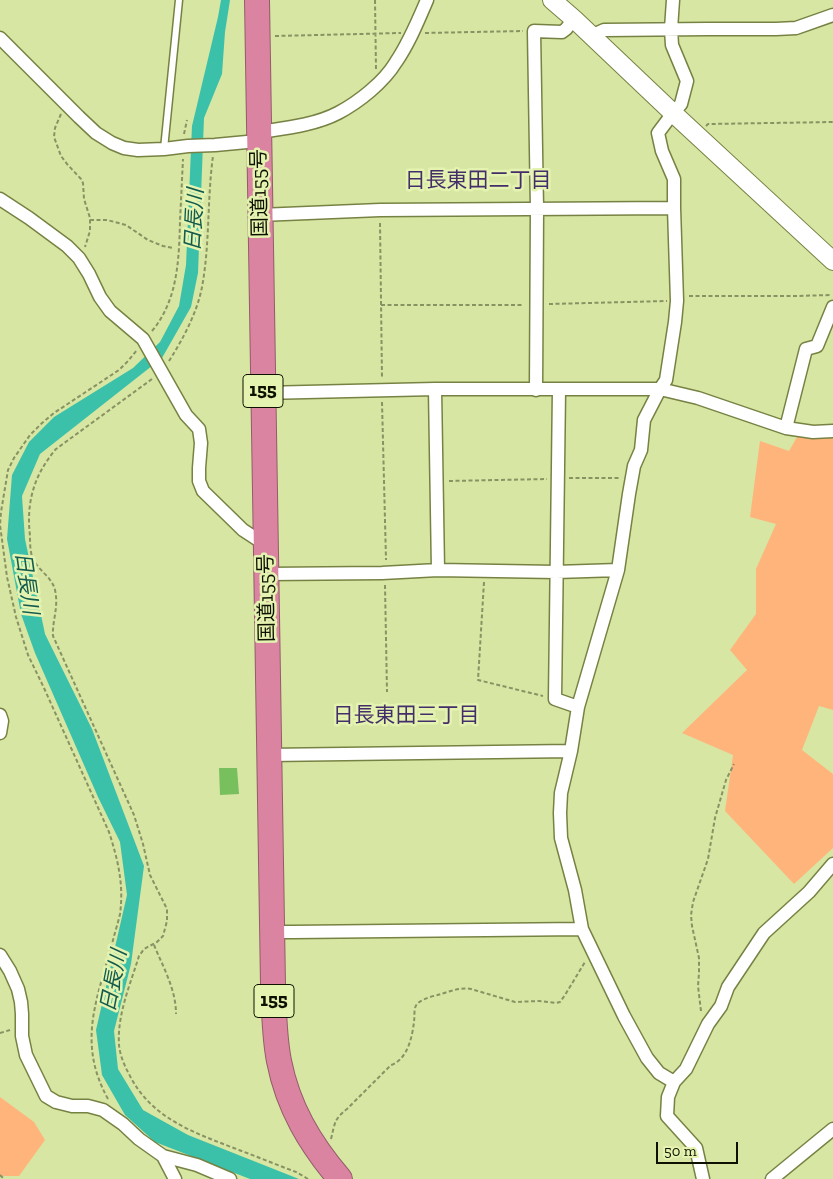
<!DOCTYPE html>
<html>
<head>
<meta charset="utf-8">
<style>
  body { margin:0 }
  #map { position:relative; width:833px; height:1179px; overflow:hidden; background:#d7e6a3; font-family:"Zilla Slab",serif }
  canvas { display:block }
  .scale { position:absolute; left:656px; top:1142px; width:82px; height:22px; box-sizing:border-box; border:2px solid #0e1100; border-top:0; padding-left:6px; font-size:15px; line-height:18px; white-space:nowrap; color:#0e1100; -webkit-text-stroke:4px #e4f3b0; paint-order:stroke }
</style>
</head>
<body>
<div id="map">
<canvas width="833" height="1179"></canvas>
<div class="scale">50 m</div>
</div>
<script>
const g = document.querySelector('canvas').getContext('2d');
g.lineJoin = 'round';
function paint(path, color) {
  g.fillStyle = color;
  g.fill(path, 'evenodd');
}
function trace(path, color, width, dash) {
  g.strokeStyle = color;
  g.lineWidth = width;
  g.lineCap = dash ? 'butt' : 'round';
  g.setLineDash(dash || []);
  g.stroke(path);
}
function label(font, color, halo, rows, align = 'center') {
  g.font = font + ' "Zilla Slab","Noto Sans JP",serif';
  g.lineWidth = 5;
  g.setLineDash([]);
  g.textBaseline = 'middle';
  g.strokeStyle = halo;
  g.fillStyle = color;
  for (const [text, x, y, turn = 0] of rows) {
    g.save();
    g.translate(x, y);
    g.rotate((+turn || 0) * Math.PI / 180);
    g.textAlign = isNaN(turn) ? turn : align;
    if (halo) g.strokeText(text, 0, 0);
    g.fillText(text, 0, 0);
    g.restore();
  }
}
paint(new Path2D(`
  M797,437L833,438V710L819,706L802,750L833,774V848L794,884L725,811L733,755L682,733L747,670L730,650L756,614V569L776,524L750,517L760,441L789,451Z
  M0,1097L34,1122L45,1140L19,1176H0Z`), '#ffb47b');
paint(new Path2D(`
  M221,0H230L225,32L222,74L204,118L198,273L191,307L162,358L40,454L22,496L25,539L45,634L92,729L144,866L131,964L114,1031L118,1069L143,1110L188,1135L299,1179H250L155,1142L125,1115L102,1075L96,1030L127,895L120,842L98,797L35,653L21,614L7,539L12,475L29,442L54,417L133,368L160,342L179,306L186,265L192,126L218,17Z`), '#3bc1a9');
paint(new Path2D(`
  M219,768H237L239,794L220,795Z`), '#78bf5e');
const lane = new Path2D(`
  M164,149L179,0`);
const street = new Path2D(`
  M673,0L671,29L672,45L687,81L681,104L673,113L658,133L662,151L674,179V208L677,301L675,322L666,380L660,389L644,420L641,450L634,466L629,494L618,570L578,707L571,751L561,793L560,813L561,838L575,890L582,929L624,1016L647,1058L659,1073L674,1082
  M591,36L604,30L708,29H776L796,28L833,15
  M0,38L79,117L96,133L112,143L124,148L138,150L164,149L188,146L215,145L247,142H259
  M260,132C286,128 315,125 338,113C359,102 384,82 396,62C409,43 418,21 427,0
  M0,199L29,218L67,246L79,258L89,274L100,297L110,311L143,339L186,415L199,429L201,443L199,468V481L203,491L243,530L266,545
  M260,215L380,210L674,208
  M435,389L438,570
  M536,390L537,209L534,31L562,32L566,29L574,19
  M559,390L555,699L578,707
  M263,393L435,389H660L698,398L786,428L813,432L833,431
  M786,428L806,349L817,346L833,307
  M267,574L382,573L438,570L556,572L618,570
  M0,715L2,721L0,733
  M269,755L571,751
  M272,932H292L582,929
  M0,955L10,971L18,989L21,1002L22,1014V1036L26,1055L46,1096L56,1102L72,1106H88L103,1110L123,1124L139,1139L163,1156L175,1179
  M163,1156L197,1165L230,1179
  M703,1179L696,1148L667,1116L668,1097L674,1082L686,1069L708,1024L721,1006L728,987L764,933L809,892L833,864
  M772,1179L833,1129`);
const secondary = new Path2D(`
  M552,0L574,19L673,113L833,261`);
const highway = new Path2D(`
  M257,0L273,984C274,1010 274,1036 279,1061C288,1107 310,1144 340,1179`);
trace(lane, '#768243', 9);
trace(street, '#768243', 15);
trace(secondary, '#768243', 20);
trace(highway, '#935c69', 26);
trace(new Path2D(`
  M375,0L376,70
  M425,33L523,31
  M275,36L401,33
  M61,114L55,128L54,137L61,156L67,164L81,179L83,183L84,199L90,218V231L85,247
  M706,126L708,124L833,122
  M184,134L187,120
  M90,220H107L126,225L148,240L163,246L173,248
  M380,223L382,378
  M689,296H797L831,295
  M549,304L667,301
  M381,305H524
  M152,331C178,300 179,259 180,221C181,200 182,180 183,159
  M169,361C183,339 197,313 202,287C210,244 207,200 213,156
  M152,379L56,449C34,475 26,502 30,536C30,543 30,552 33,559C38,570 52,577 55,590C59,607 52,621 53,636L134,815L143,844L150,875L167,909V921L163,936L157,942L144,949L139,956C130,985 117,1015 119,1045C120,1055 124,1065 129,1074C151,1119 195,1133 239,1150C258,1157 277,1165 296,1172L308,1179
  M382,402L386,560
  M569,478H619
  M449,481L547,479
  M484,582L478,680L543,696
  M385,585L387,692
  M154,945C163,967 176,989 176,1014
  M701,1011L698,986L699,973V958L692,926L691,915L693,902L708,859L715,818L726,780L734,764
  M0,1033L10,1030
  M108,1099C76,1041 98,998 113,940C115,932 118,923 120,914C124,885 118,860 109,832L44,688L28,655L16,617L7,577L0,525L1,512L8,470L14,458L30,435L42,423L54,413L119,370L128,361L137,350
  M331,1139C335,1123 334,1119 347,1109L391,1065C408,1059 412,1037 414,1022C415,1016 413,1007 418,1003C424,998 434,996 441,994C451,991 461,987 471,989L515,1002L539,1001L556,1003L560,1002L565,995L585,962
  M0,1175L4,1179`), '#889263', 2, [4, 2.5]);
trace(lane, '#fff', 6);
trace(street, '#fff', 12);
trace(secondary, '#fff', 18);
trace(highway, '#da84a2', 24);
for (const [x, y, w] of [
  [263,391,40],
  [274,1001,40]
]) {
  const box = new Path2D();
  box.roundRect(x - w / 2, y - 16.5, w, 33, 4);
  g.fillStyle = '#e4f3b0';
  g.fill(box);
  trace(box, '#0e1100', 1);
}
label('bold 19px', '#0e1100', null, [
  ["155",263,391],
  ["155",274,1001]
]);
label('20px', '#0e1100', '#e4f3b0', [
  ["国道155号",260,193,-91],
  ["国道155号",267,598,-91]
]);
label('21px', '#442e6a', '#e4f3b0', [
  ["日長東田二丁目",478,181],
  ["日長東田三丁目",406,716]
]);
label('italic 21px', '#125b4e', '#e4f3b0', [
  ["日長川",195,220,-87],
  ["日長川",26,583,82],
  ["日長川",114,981,-79]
]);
</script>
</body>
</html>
